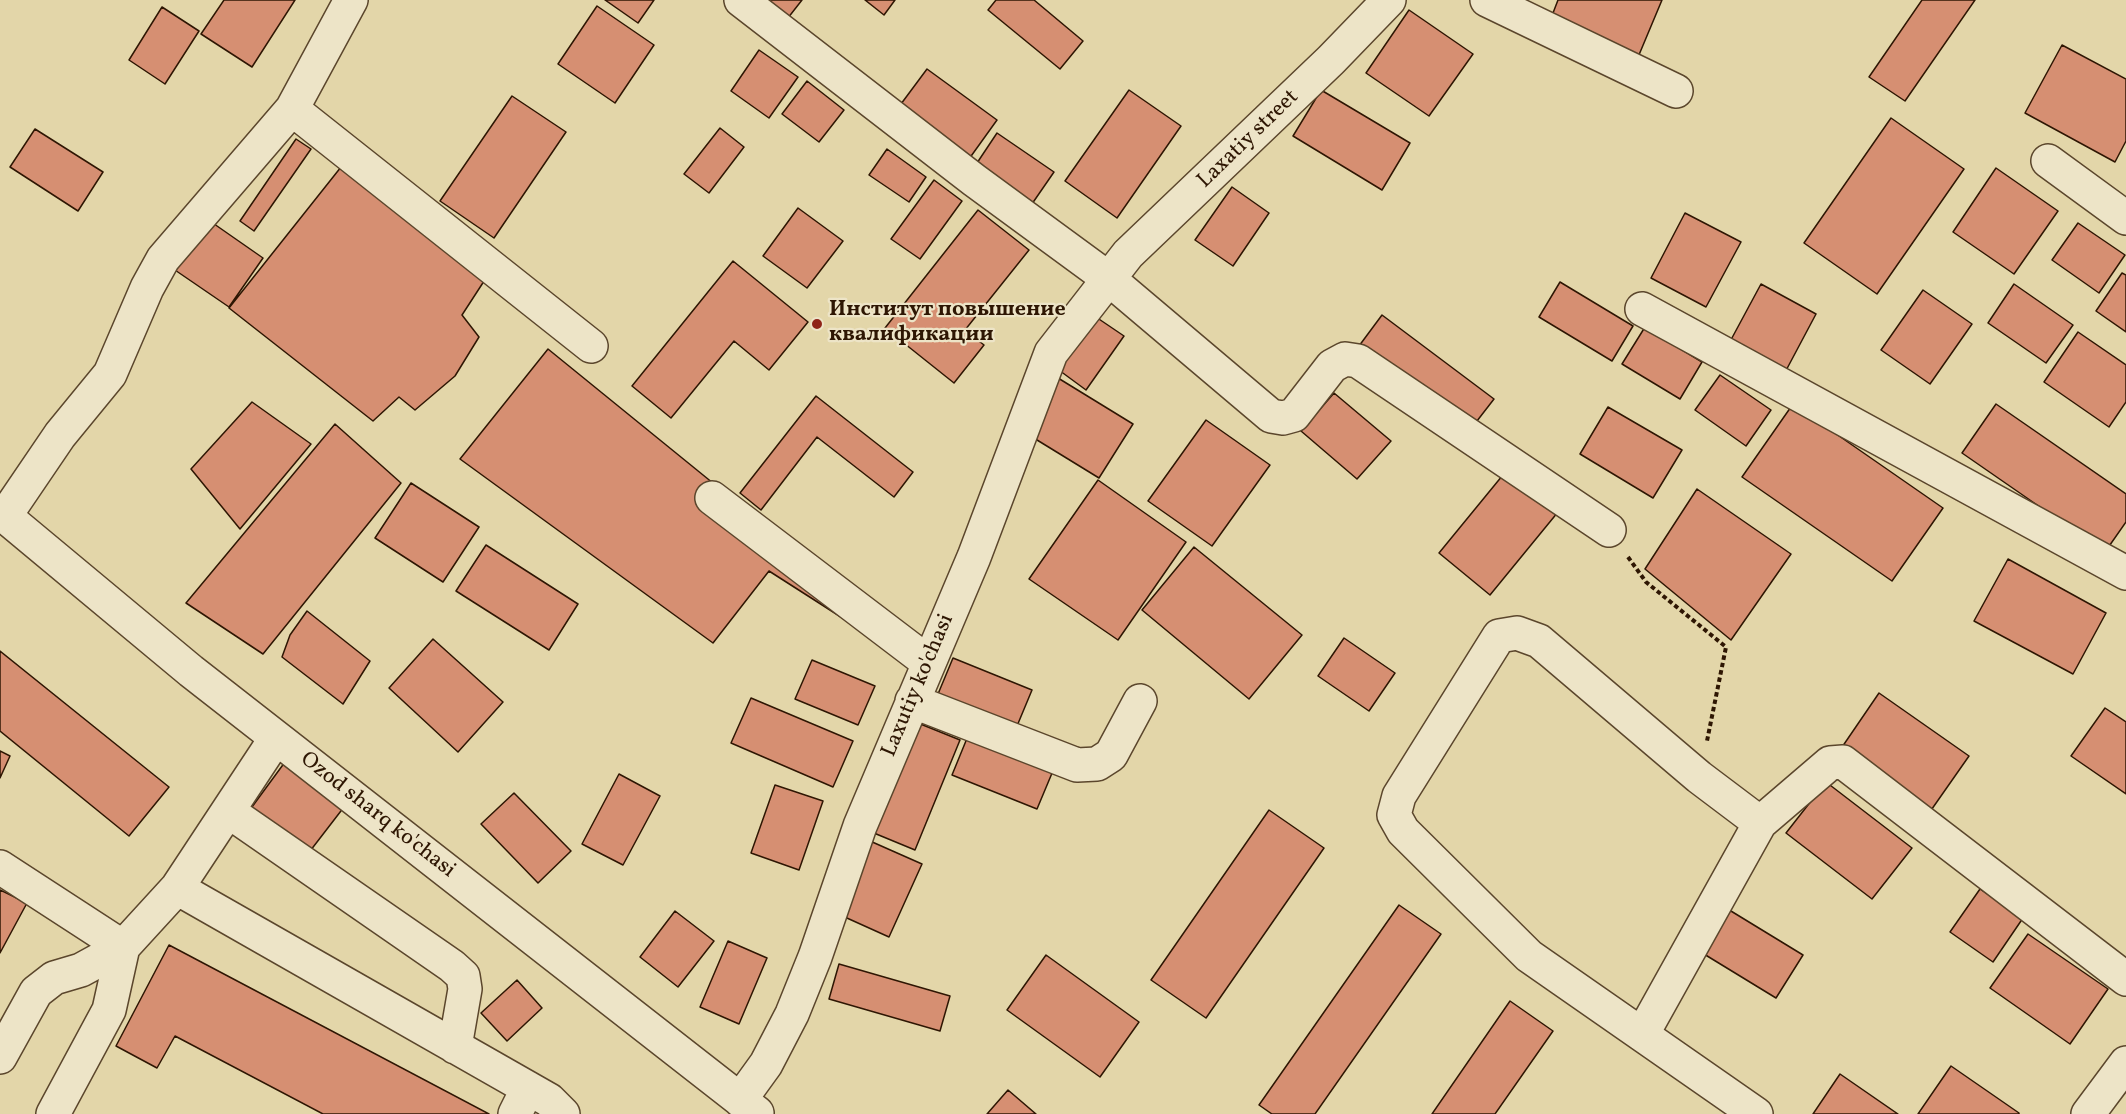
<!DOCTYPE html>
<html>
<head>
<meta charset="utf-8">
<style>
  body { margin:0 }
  canvas { display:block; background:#e3d6a9 }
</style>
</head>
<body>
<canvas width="2126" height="1114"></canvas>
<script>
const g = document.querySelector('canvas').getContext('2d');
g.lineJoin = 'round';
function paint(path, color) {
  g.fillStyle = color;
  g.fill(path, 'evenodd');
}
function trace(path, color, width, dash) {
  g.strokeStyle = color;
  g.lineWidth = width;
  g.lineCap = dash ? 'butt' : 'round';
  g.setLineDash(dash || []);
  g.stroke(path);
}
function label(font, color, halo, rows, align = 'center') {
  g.font = font + ' Vollkorn,serif';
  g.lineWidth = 4.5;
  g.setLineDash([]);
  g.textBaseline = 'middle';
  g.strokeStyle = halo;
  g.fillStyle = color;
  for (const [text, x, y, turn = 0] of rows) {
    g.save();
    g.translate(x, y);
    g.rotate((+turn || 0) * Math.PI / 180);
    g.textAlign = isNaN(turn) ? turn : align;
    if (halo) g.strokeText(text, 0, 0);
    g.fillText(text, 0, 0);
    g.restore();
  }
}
const building = new Path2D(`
  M224,0H295L252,67L201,34Z
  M605,0H654L638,23Z
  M754,0H802L784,23Z
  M865,0H895L884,15Z
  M996,0H1034L1083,41L1060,69L988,10Z
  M1558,0H1662L1636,62L1548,26Z
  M1922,0H1975L1905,101L1869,77Z
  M597,6L654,45L615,103L558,64Z
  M162,7L199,31L165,84L129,60Z
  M1409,10L1473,54L1429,116L1366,73Z
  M2062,45L2126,79V141L2115,162L2025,113Z
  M759,50L798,77L769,118L731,91Z
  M927,69L997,120L969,159L898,108Z
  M807,81L844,110L819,142L782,114Z
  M1129,90L1181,126L1117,218L1065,181Z
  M1321,90L1410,143L1382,190L1293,136Z
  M512,96L566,132L494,238L440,201Z
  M1891,118L1964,169L1877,294L1804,243Z
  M720,128L744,147L709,193L684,174Z
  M35,129L103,172L78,211L10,167Z
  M997,133L1054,172L1025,214L969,175Z
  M296,139L311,149L254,231L240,221Z
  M887,149L926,177L909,202L869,175Z
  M345,162L488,275L462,315L479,337L455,376L415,410L399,397L373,421L229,308Z
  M1996,168L2058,211L2014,274L1953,232Z
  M934,180L962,201L920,259L891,239Z
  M1232,187L1269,213L1233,266L1195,240Z
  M798,208L843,241L807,288L763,256Z
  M978,210L1029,250L965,330L984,345L954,383L885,328Z
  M1685,213L1741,242L1706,307L1651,278Z
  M207,219L263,258L229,307L172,268Z
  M2078,223L2125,255L2099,293L2052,260Z
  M733,261L808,322L769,370L734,341L671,418L632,386Z
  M2122,273L2126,275V332L2096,311Z
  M1560,282L1633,326L1612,361L1539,317Z
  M1761,284L1816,314L1782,378L1726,349Z
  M2014,284L2073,325L2046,363L1988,323Z
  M1923,290L1972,324L1930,384L1881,350Z
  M1090,313L1124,336L1086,390L1052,365Z
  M1382,315L1494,399L1470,430L1359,346Z
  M1645,327L1702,362L1680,399L1622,364Z
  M2078,332L2126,365V402L2109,427L2044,382Z
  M548,349L911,644L905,658L769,571L713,643L460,459Z
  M1720,375L1771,410L1746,446L1695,410Z
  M1058,378L1133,424L1099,478L1024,432Z
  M1334,393L1391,441L1357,479L1301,431Z
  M816,396L913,472L894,497L817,437L761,510L740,493Z
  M252,402L311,444L240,529L191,469Z
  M1793,404L1943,508L1892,581L1742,477Z
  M1996,404L2126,494V522L2105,552L1962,453Z
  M1608,407L1682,450L1653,498L1580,454Z
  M1206,420L1270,465L1212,546L1148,501Z
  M335,424L401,483L263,654L186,603Z
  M1507,470L1558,512L1490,595L1439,553Z
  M1098,480L1186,542L1118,640L1029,579Z
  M411,483L479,527L443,582L375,538Z
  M1697,489L1791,554L1731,640L1645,569Z
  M486,545L578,604L549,650L456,591Z
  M1194,547L1302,635L1249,699L1142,610Z
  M2008,559L2106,613L2073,674L1974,621Z
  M307,611L370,661L343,704L282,657L290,635Z
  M1344,638L1395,673L1369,711L1318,676Z
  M433,639L503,702L458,752L389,688Z
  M0,651L169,787L129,836L0,731Z
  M953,658L1032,690L1017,726L938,694Z
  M812,660L875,686L858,725L795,699Z
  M1879,693L1969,756L1927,816L1838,753Z
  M751,698L853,741L833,787L731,743Z
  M2105,708L2126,722V794L2071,756Z
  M913,721L960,740L915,850L869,831Z
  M970,731L1055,766L1037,809L952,775Z
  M0,751L10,756L0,778Z
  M285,762L344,807L307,855L249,811Z
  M619,774L660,796L623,865L582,844Z
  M1826,782L1912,848L1872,899L1786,833Z
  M775,785L823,801L799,870L751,853Z
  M514,793L571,851L538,883L481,824Z
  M1269,810L1324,848L1206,1018L1151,980Z
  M870,841L922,864L889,937L838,914Z
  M1980,889L2023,918L1993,962L1950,932Z
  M0,890L27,903L0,953Z
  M1399,905L1441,934L1315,1114H1272L1259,1105Z
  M1726,908L1803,955L1776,998L1699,951Z
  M675,911L714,941L678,987L640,957Z
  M2028,934L2108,989L2070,1044L1990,988Z
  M728,941L767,958L739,1024L700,1007Z
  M169,945L489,1114H323L175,1036L157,1068L116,1046Z
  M1046,955L1139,1022L1100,1077L1007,1010Z
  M839,964L950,996L940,1031L829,999Z
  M517,980L542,1008L507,1041L481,1013Z
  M1510,1001L1553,1031L1495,1114H1432Z
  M1951,1066L2019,1113V1114H1918Z
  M1840,1074L1898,1114H1813Z
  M1008,1090L1036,1114H987Z`);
paint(building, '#d68f72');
trace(building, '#2e1603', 1.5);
const minor = new Path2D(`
  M741,0L974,180L1109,279L1271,416L1283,418L1294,415L1332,366L1345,359L1358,361L1609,530
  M1487,0L1676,91
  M292,109L591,346
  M2048,161L2126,218
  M1642,309L2126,573
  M712,498L929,663
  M0,512L191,671L757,1113
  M5,516L60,435L110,374L147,288L163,259L292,109L351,0
  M912,701L1077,765L1097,764L1111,755L1140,701
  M228,811L452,966L463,976L465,989L455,1047
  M1760,823L1830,763L1843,762L2126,979
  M0,867L123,947L109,1010L53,1114
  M177,888L276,738
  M1643,1033L1760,823L1699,777L1539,641L1517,633L1499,636L1399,796L1394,815L1403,831L1529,956L1756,1114
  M0,1057L36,992L54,978L81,970L123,947L177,888L549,1100L563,1114
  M740,1100L766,1064L792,1014L815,957L860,826L974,557L1051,353L1128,254L1331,60L1389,0
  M515,1114L528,1088
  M2088,1114L2126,1063`);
trace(minor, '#5b462c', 36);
trace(new Path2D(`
  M1628,557L1646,582L1726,647L1707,741`), '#2e1603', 4, [4.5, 3]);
trace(minor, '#ede4c7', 33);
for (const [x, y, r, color] of [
  [817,324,6,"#8f2418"]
]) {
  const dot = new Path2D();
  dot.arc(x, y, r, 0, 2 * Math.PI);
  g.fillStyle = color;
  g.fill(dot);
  trace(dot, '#ede4c7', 2);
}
label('22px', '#2e1603', '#ede4c7', [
  ["Laxatiy street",1249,140,-44],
  ["Laxutiy ko'chasi",919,686,-67],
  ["Ozod sharq ko'chasi",377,816,38]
]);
label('bold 22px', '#2e1603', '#ede4c7', [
  ["Институт повышение",829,311],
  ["квалификации",829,336]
], 'left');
</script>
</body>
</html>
